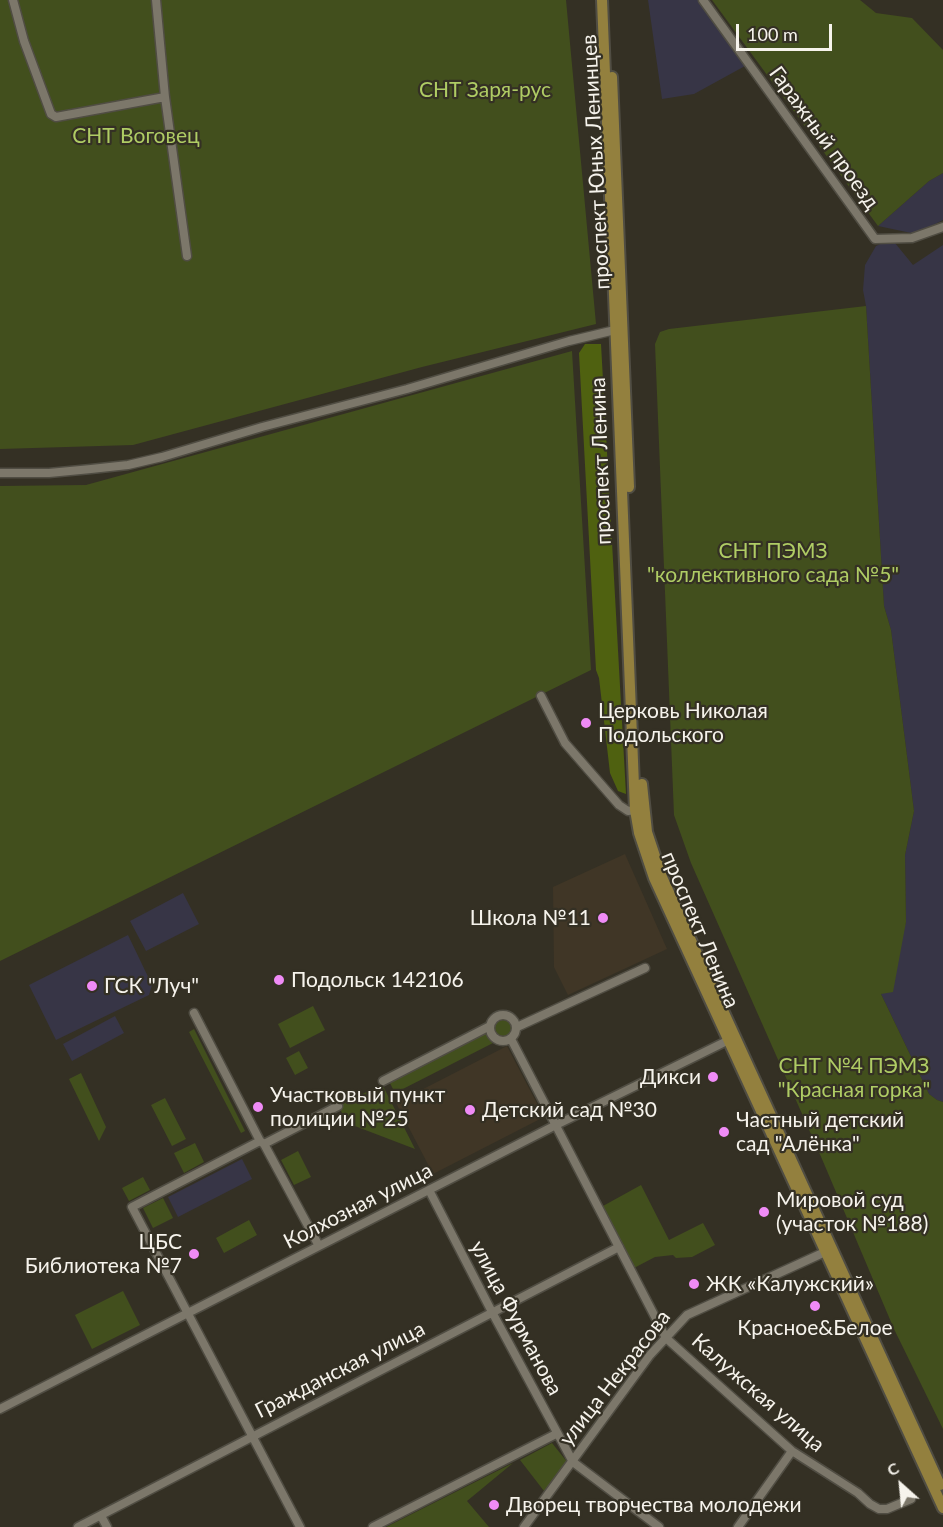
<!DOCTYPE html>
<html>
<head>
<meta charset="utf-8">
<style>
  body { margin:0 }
  #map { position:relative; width:943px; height:1527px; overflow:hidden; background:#343024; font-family:Lato,sans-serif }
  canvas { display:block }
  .north { position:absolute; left:871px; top:1455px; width:60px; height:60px; -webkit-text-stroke:4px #343024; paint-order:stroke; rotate:333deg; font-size:16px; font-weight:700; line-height:24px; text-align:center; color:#f6f3ec }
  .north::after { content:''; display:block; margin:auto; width:21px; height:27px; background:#f6f3ec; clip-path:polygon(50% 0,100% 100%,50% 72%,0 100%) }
  .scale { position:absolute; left:736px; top:24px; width:96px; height:27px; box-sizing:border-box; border:3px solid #f6f3ec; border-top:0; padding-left:8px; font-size:18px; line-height:21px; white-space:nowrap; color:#f6f3ec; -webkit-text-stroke:4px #343024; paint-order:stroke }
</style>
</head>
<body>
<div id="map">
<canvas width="943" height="1527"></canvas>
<div class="north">С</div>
<div class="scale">100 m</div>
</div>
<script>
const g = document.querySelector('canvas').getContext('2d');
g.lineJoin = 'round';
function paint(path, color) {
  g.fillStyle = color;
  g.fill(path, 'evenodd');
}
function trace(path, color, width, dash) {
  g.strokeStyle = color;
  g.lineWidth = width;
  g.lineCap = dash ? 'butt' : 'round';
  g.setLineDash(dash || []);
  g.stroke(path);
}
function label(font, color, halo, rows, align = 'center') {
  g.font = font + ' Lato,sans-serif';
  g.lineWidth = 4.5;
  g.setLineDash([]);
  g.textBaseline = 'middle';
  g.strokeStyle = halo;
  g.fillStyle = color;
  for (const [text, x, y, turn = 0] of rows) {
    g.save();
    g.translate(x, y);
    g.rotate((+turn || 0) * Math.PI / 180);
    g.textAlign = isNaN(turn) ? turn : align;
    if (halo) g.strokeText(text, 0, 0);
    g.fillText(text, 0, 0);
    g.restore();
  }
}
paint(new Path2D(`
  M648,0H698L745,66L694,94L662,99Z
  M943,173V220L916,234L878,226L929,181Z
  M889,240L895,243L913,265L943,245V1102L937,1100L929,1094L881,994L906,922L905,855L914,811L891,630L884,606L866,306L863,290L865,265L876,246Z
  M183,893L199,924L146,951L130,921Z
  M128,935L152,985L149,995L56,1040L29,985Z
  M115,1016L124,1033L72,1061L63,1044Z
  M242,1159L252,1179L178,1217L168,1197Z`), '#373546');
paint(new Path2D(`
  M625,854L667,949L568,995L554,967L553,887Z
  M507,1046L544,1117L433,1174L396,1103Z`), '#403626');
paint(new Path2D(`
  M0,0H566L596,324L422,367L133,445L0,449Z
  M712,0H860L876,13L912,18L943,50V173L929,181L878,226Z
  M866,306L884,606L891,630L914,811L905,855L906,922L893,992L881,994L929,1094L937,1100L943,1102V1429L894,1329L822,1159L691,863L674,815L655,344L660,332L669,329Z
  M572,351L591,670L0,961V486L86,485Z
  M313,1006L325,1030L290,1048L278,1024Z
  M495 1028a8 8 0 1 1 16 0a8 8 0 1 1-16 0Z
  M194,1029L245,1131L241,1133L189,1032Z
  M487,1031L493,1043L395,1093L389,1081Z
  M299,1051L308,1068L295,1075L286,1058Z
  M81,1073L106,1127L99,1141L69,1079Z
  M382,1084L415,1149L347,1123L340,1109L342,1107L341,1105Z
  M165,1098L186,1139L172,1146L151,1105Z
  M195,1143L204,1162L184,1173L174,1153Z
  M298,1151L311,1177L294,1185L281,1160Z
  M143,1177L150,1190L129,1201L122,1188Z
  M641,1185L669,1240L703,1223L715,1245L692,1257L676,1258L673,1255L655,1257L634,1268L603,1206Z
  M163,1198L173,1218L153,1228L143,1208Z
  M249,1220L257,1235L224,1253L216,1238Z
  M123,1291L140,1325L92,1349L75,1315Z
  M552,1443L568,1463L544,1491L520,1460Z
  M513,1463L467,1501L489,1527H386Z`), '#424f1d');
paint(new Path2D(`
  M585,344H601L626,794L618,791L610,773L599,678L596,670L579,353Z`), '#4f6110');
const minor = new Path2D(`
  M13,0L24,41L51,114L56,117L165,97
  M156,0L165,97L187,256
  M703,0L875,239L912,238L943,227
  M0,473H49L91,469L128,465L162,457L262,427L407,389L569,341L615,330
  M541,696L565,743L619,805L628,811L635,810
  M194,1013L260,1141L264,1144L319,1246
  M490 1028a13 13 0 1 1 26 0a13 13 0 1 1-26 0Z
  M517,1027L645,968
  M511,1039L666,1338L792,1451L858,1493L870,1504L879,1509H887L911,1499
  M383,1081L490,1026
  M260,1141L132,1207L300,1527
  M264,1144L338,1106
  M429,1190L492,1312L573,1462L659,1527
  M0,1409L556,1125L733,1038
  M101,1516L107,1527
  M78,1527L619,1247
  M373,1527L556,1434
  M524,1527L650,1355L687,1315L825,1252
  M738,1527L792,1451`);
const major = new Path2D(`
  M602,0L635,810L639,833L654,878L943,1508
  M612,77L629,487
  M642,784L647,832L662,877L940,1485`);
trace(minor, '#504d43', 11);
trace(major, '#504d43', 14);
trace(minor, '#7c776a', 8);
trace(major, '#93803e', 10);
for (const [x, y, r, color] of [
  [586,723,6,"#ef8bf6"],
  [603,918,6,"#ef8bf6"],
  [279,980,6,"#ef8bf6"],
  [92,986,6,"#ef8bf6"],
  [713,1077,6,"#ef8bf6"],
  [258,1107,6,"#ef8bf6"],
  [470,1110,6,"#ef8bf6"],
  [724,1132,6,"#ef8bf6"],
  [764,1212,6,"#ef8bf6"],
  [194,1254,6,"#ef8bf6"],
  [694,1284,6,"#ef8bf6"],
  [815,1306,6,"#ef8bf6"],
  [494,1505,6,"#ef8bf6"]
]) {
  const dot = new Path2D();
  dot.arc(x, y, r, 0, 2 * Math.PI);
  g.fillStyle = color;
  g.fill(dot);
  trace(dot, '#343024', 2);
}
label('21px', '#afcc64', '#343024', [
  ["СНТ Заря-рус",485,90],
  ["СНТ Воговец",136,136],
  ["СНТ ПЭМЗ",773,551],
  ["\"коллективного сада №5\"",773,575],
  ["СНТ №4 ПЭМЗ",854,1066],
  ["\"Красная горка\"",854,1090]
]);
label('21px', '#f6f3ec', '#343024', [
  ["Гаражный проезд",824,138,54],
  ["проспект Юных Ленинцев",596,162,-93],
  ["проспект Ленина",601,461,-92],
  ["проспект Ленина",700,930,67],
  ["Колхозная улица",358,1206,-27],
  ["улица Фурманова",516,1318,62],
  ["Гражданская улица",340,1370,-27],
  ["улица Некрасова",615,1378,-52],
  ["Калужская улица",758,1393,41]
]);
label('21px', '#f6f3ec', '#343024', [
  ["Церковь Николая",598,711],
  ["Подольского",598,735],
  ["Школа №11",591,918,"right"],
  ["Подольск 142106",291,980],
  ["ГСК \"Луч\"",104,986],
  ["Дикси",701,1077,"right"],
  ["Участковый пункт",270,1095],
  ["полиции №25",270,1119],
  ["Детский сад №30",482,1110],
  ["Частный детский",736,1120],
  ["сад \"Алёнка\"",736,1144],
  ["Мировой суд",776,1200],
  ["(участок №188)",776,1224],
  ["ЦБС",182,1242,"right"],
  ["Библиотека №7",182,1266,"right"],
  ["ЖК «Калужский»",706,1284],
  ["Красное&Белое",815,1328,"center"],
  ["Дворец творчества молодежи",506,1505]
], 'left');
</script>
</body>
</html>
